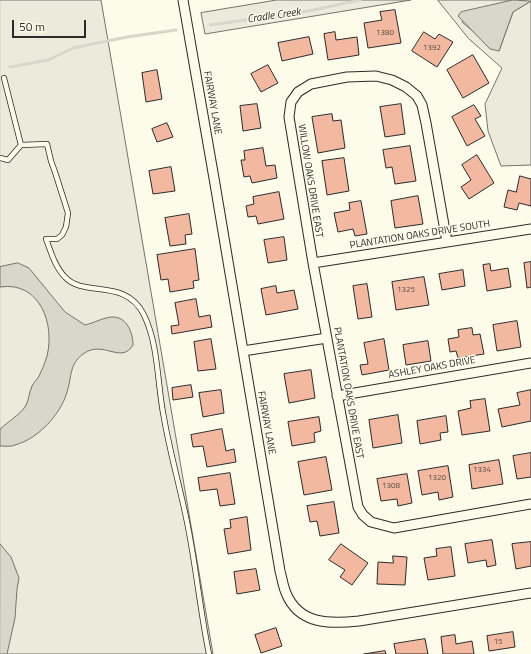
<!DOCTYPE html>
<html>
<head>
<meta charset="utf-8">
<style>
  body { margin:0 }
  #map { position:relative; width:531px; height:654px; overflow:hidden; background:#fdfbea; font-family:"Titillium Web",sans-serif }
  canvas { display:block }
  .scale { position:absolute; left:12px; top:20px; width:74px; height:18px; box-sizing:border-box; border:2px solid #2b2b2b; border-top:0; padding-left:5px; font-size:12px; line-height:14px; white-space:nowrap; color:#2b2b2b; -webkit-text-stroke:3px #fdfbea; paint-order:stroke }
</style>
</head>
<body>
<div id="map">
<canvas width="531" height="654"></canvas>
<div class="scale">50 m</div>
</div>
<script>
const g = document.querySelector('canvas').getContext('2d');
g.lineJoin = 'round';
function paint(path, color) {
  g.fillStyle = color;
  g.fill(path, 'evenodd');
}
function trace(path, color, width, dash) {
  g.strokeStyle = color;
  g.lineWidth = width;
  g.lineCap = dash ? 'butt' : 'round';
  g.setLineDash(dash || []);
  g.stroke(path);
}
function label(font, color, halo, rows, align = 'center') {
  g.font = font + ' "Titillium Web",sans-serif';
  g.lineWidth = 3;
  g.setLineDash([]);
  g.textBaseline = 'middle';
  g.strokeStyle = halo;
  g.fillStyle = color;
  for (const [text, x, y, turn = 0] of rows) {
    g.save();
    g.translate(x, y);
    g.rotate((+turn || 0) * Math.PI / 180);
    g.textAlign = isNaN(turn) ? turn : align;
    if (halo) g.strokeText(text, 0, 0);
    g.fillText(text, 0, 0);
    g.restore();
  }
}
const green = new Path2D(`
  M0,0H101L213,654H0Z
  M277,0H411L205,34L201,13Z
  M438,0H513L462,22L475,33L499,51L513,12L531,1V165L501,166L488,131L485,104L502,68L469,39Z`);
paint(green, '#ecebdb');
trace(green, '#74746e', 1);
const water = new Path2D(`
  M513,0L531,1L513,12L499,51L490,49L458,16L461,12Z
  M18,263L29,268L65,312L85,325C94,323 104,317 113,317C127,317 133,333 133,345C121,365 103,339 83,354C69,365 72,376 67,392C61,414 38,439 15,445C11,447 5,446 0,446V429C8,422 19,415 25,407C29,401 29,392 32,386C33,383 37,380 39,376C42,370 45,363 47,356C55,324 40,281 0,287V267Z
  M0,544L11,557L19,578L17,589L15,618L7,654H0Z`);
paint(water, '#d8d7c9');
trace(water, '#74746e', 1);
trace(new Path2D(`
  M210,25L309,11L360,0
  M10,67L48,60L73,48L127,37L176,30`), '#d8d7c9', 3);
const building = new Path2D(`
  M395,10L401,43L368,48L364,23L382,20L380,12Z
  M335,32L336,40L357,37L359,55L328,60L324,34Z
  M424,32L435,39L439,34L453,42L437,67L412,51Z
  M309,37L313,54L282,61L278,43Z
  M473,55L489,83L463,98L447,70Z
  M268,65L278,83L261,92L251,74Z
  M157,70L162,99L146,102L142,73Z
  M257,104L261,128L243,131L240,106Z
  M401,104L405,134L385,137L380,107Z
  M474,105L481,116L475,119L485,136L467,146L452,117Z
  M332,114L333,121L341,120L345,148L318,153L312,117Z
  M167,123L173,137L157,142L152,129Z
  M410,146L416,181L395,184L392,167L386,168L383,150Z
  M263,148L266,166L275,165L277,178L252,183L250,176L244,177L241,160H245L244,151Z
  M477,155L494,183L469,199L461,187L471,180L462,165Z
  M344,158L349,191L327,195L322,161Z
  M171,167L175,191L153,194L149,171Z
  M520,176L531,179V206L519,203L517,210L504,207L508,190L516,192Z
  M279,192L284,219L258,224L256,216L248,217L246,206L254,204L253,197Z
  M418,196L423,224L395,228L391,201Z
  M361,201L367,234L355,236L353,229L338,232L334,213L350,210L349,203Z
  M189,214L192,234L185,235L186,244L170,246L165,218Z
  M284,237L287,260L268,263L264,240Z
  M195,249L199,280L193,281L194,288L170,292L168,279L161,280L157,255Z
  M531,262V287L527,288L524,263Z
  M490,264L491,271L508,268L511,287L487,291L483,265Z
  M463,270L465,286L442,290L439,274Z
  M424,277L429,305L396,310L392,282Z
  M367,284L372,317L358,319L353,286Z
  M276,286L277,293L294,290L298,309L266,315L261,289Z
  M196,299L199,317L210,315L212,327L172,334L171,326L179,325L175,303Z
  M517,321L521,347L497,351L493,325Z
  M472,328L473,335L480,334L484,354L458,358L456,351L450,352L448,339L459,337L458,330Z
  M211,339L216,369L198,371L194,342Z
  M384,339L389,370L362,375L360,365L368,364L364,343Z
  M428,341L431,361L406,365L403,345Z
  M311,370L315,398L289,403L284,374Z
  M191,385L193,397L173,400L172,388Z
  M221,390L224,413L203,417L199,393Z
  M531,390V421L502,427L498,409L520,405L517,393Z
  M485,399L490,431L462,435L458,411L471,408L470,401Z
  M398,415L402,443L373,448L369,420Z
  M446,416L448,432L440,433L441,440L420,444L417,421Z
  M319,417L321,431L314,433L315,442L292,446L288,422Z
  M222,429L226,451L234,449L236,462L207,467L203,446L193,447L191,435Z
  M531,453V477L517,479L513,456Z
  M326,457L332,490L304,495L298,462Z
  M499,460L503,484L472,489L469,465Z
  M448,466L453,497L439,500L438,492L422,495L418,471Z
  M230,473L235,504L220,506L217,489L200,491L198,478Z
  M407,474L412,503L398,506L397,499L381,501L377,479Z
  M334,502L339,533L320,536L317,521L310,522L307,506Z
  M247,517L251,550L228,554L224,529L231,528L230,520Z
  M492,540L496,565L487,567L486,560L468,563L465,544Z
  M531,542V566L516,569L512,544Z
  M341,544L368,563L352,585L340,577L345,570L329,560Z
  M451,547L455,576L428,580L424,558L437,556L436,549Z
  M393,556L407,557L405,585L377,584L378,562L393,563Z
  M256,569L260,590L237,594L234,572Z
  M276,628L282,646L261,653L255,635Z
  M513,632L515,647L489,651L487,636Z
  M455,635L456,644L472,641L474,654H443L441,637Z
  M425,639L428,654H396L394,644Z
  M385,651L386,654H364Z`);
paint(building, '#f2b8a0');
trace(building, '#2b2b2b', 1);
const service = new Path2D(`
  M4,78L21,145L47,144L51,161L55,172L68,213L66,227L62,235L57,239H46C51,252 55,267 65,277C84,298 125,277 144,315C159,346 157,384 164,418C170,453 180,487 187,522C196,566 200,610 209,654
  M0,158L8,160L21,145`);
const minor = new Path2D(`
  M183,0L215,184L280,571C282,578 283,586 286,593C299,625 330,624 359,621L531,593
  M447,242L426,123L422,105L417,96L406,87L392,80L376,76L347,77L311,84L298,92L291,102L289,117L313,263L358,507L363,515L371,522L394,528L531,504
  M313,263L531,229
  M243,351L327,338
  M337,396L531,363`);
trace(service, '#2b2b2b', 6);
trace(minor, '#2b2b2b', 11);
trace(service, '#fdfbea', 4.5);
trace(minor, '#fdfbea', 9);
label('8px', '#5d4e48', null, [
  ["1380",385,33],
  ["1392",432,48],
  ["1325",406,290],
  ["1334",482,470],
  ["1320",437,478],
  ["1308",391,486],
  ["15",498,642]
]);
label('10px', '#2b2b2b', '#fdfbea', [
  ["FAIRWAY LANE",212,103,80],
  ["WILLOW OAKS DRIVE EAST",310,181,81],
  ["PLANTATION OAKS DRIVE SOUTH",420,235,-9],
  ["ASHLEY OAKS DRIVE",432,368,-10],
  ["PLANTATION OAKS DRIVE EAST",348,393,80],
  ["FAIRWAY LANE",266,423,80]
]);
label('italic 11px', '#2b2b2b', '#fdfbea', [
  ["Cradle Creek",274,16,-8]
]);
</script>
</body>
</html>
